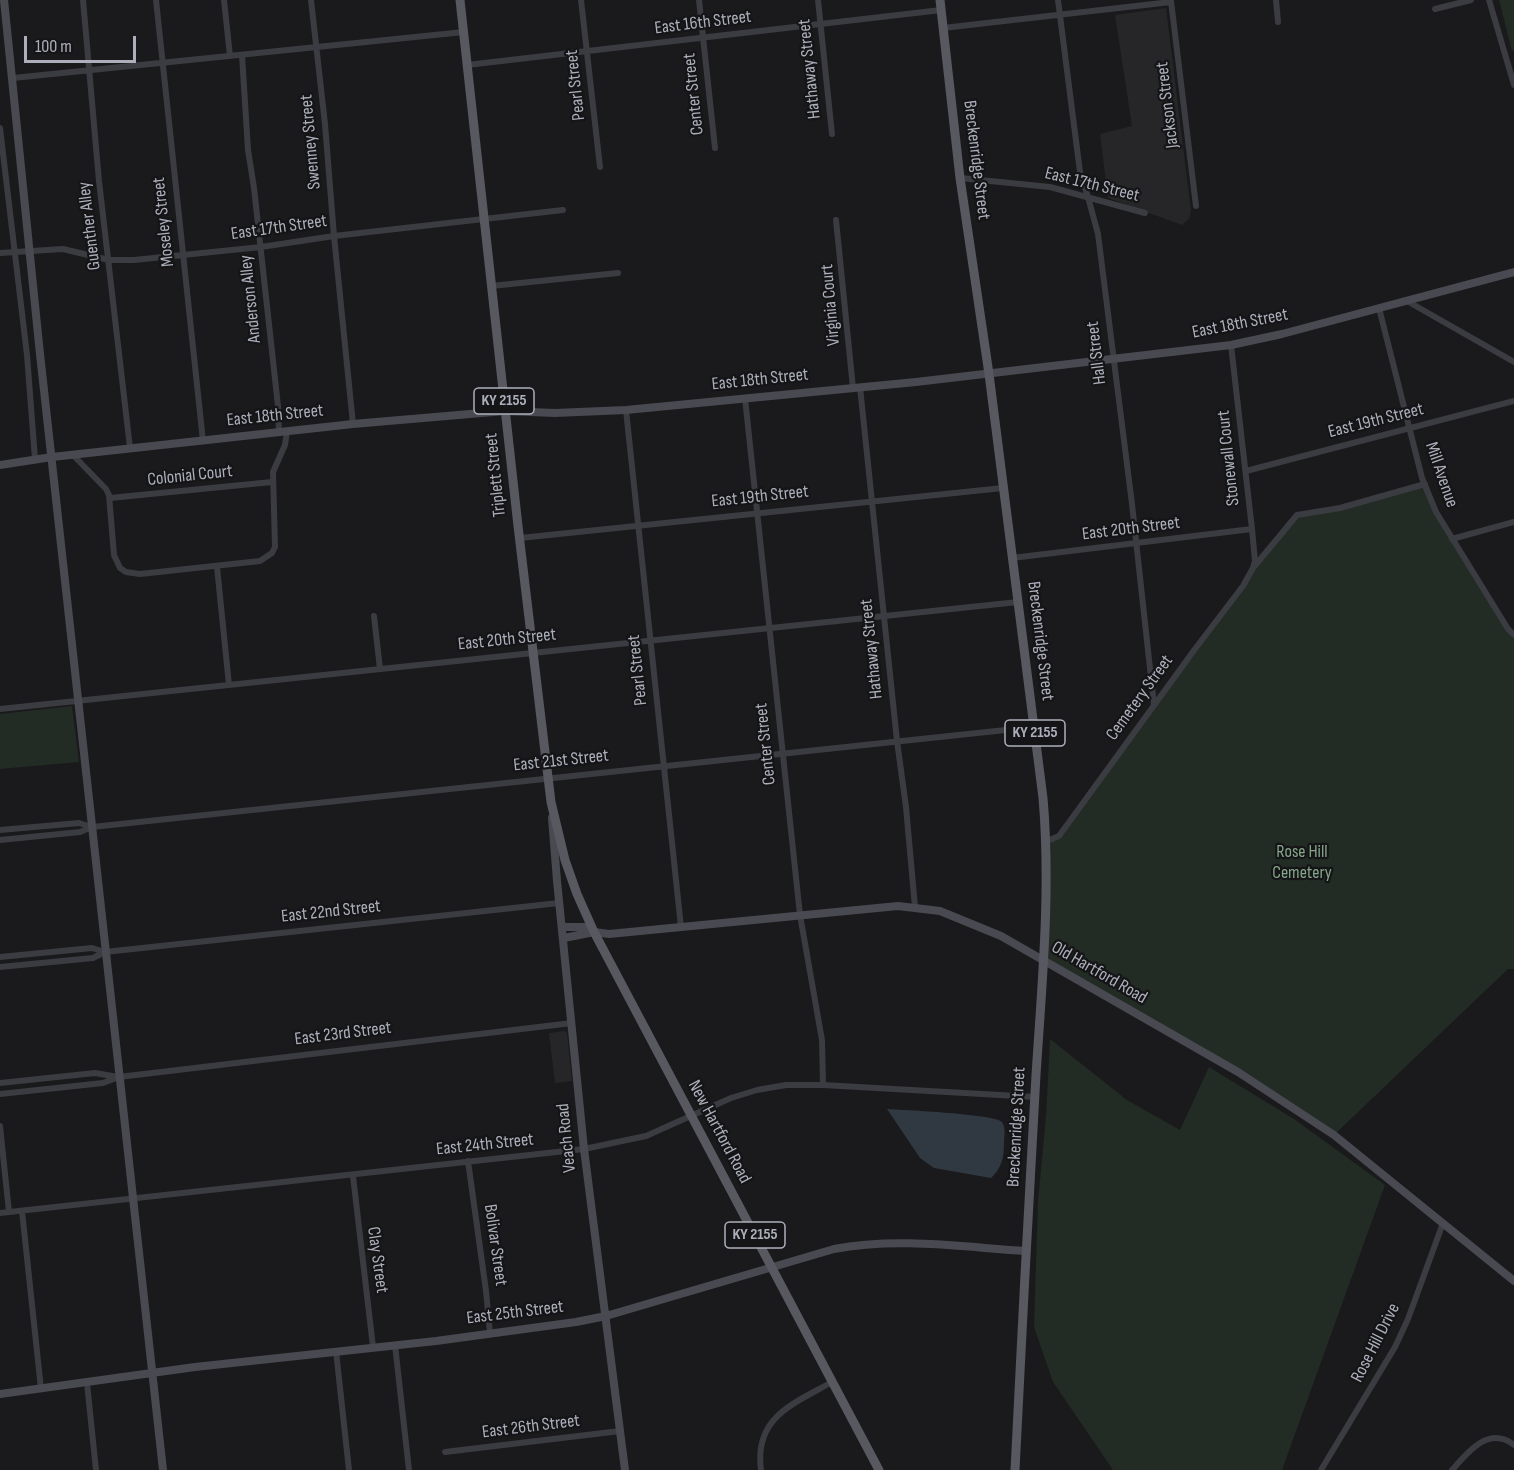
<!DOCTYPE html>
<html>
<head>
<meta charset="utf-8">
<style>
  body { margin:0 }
  #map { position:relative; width:1514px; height:1470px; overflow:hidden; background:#1a1a1c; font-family:"Sofia Sans Condensed",sans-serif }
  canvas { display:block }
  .scale { position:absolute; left:24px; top:36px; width:112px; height:27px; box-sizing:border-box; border:3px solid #adb0bc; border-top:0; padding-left:8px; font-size:18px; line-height:21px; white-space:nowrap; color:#adb0bc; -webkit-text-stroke:4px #151517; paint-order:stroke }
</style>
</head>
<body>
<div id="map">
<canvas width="1514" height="1470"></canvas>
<div class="scale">100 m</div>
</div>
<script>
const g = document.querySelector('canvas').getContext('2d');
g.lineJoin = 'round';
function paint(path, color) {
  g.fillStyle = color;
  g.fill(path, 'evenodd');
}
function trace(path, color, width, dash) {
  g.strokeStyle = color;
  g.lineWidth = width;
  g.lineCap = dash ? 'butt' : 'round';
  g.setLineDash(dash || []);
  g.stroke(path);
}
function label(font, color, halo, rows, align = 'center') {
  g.font = font + ' "Sofia Sans Condensed",sans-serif';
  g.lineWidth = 4.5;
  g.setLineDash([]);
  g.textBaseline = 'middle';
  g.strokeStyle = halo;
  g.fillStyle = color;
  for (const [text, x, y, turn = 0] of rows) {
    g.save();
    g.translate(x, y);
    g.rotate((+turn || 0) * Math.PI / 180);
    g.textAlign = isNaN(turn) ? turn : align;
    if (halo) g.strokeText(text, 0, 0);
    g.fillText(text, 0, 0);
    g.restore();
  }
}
paint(new Path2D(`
  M1166,8L1191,211L1189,219L1182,225L1108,198L1100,134L1132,126L1115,15Z
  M564,1031L567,1032L572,1081L555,1083L549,1033Z`), '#262629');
paint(new Path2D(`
  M1499,0H1514V50L1512,51Z
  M1425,484L1431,501L1514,635V969H1508L1334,1135L1311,1118L1043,960L1047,841L1059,836L1195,649L1297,515L1340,508Z
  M72,706L79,762L0,769V714Z
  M1050,1039L1127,1100L1180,1130L1209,1067L1294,1119L1385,1185L1282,1470H1113L1053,1382L1034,1327L1038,1201L1046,1116Z`), '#222b24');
paint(new Path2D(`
  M887,1109C903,1110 995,1114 1002,1122C1006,1128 1004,1137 1004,1144C1004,1158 1001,1169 991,1178L934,1168L920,1158Z`), '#303841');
trace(new Path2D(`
  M83,0L99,181L130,448
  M156,0L203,441
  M224,0L230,56
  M311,0L325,124L334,236L353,424
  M581,0L600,167
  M699,0L715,148
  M818,0L832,134
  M1058,0L1080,172L1088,197L1098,234L1132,504L1154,705
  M1276,0L1278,22
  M1489,0L1514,85
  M1171,1L1196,206
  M1435,9L1471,0
  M943,28L1171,2
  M242,55L248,150L254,188L278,406L279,432
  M467,65L941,10
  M13,78L464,32
  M0,128L27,355L35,459
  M960,178L1050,187L1145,213
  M836,220L853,388
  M0,253L63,249L109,260H134L261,247L334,236L563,210
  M491,286L618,273
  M1407,301L1514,362
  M1379,308L1422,478L1436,512L1508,629L1514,635
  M1231,345L1252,529L1255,561L1253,568
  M860,387L897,741L906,807L915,907
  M745,398L800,915L822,1040L823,1085
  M626,410L681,927
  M73,455L106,489L109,495L114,555L120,568L126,572L140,574L260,561L272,553L275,547L273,472L285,445L287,431
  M1246,471L1514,401
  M110,498L272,482
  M520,538L1003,488
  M1452,539L1514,522
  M1012,558L1252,529
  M217,567L229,685
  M374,616L380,669
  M0,709L1018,602
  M0,830L79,823L92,827
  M0,840L80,832L92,827L1034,727
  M1047,841L1059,836L1195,649L1243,586L1253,568L1297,515L1340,508L1425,484
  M0,957L92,948L105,952
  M0,967L93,958L105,952L559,903
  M0,1083L95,1073L118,1077
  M0,1094L103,1083L119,1077L572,1023
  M0,1126L9,1212
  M468,1161L486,1291L490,1333
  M353,1176L373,1347
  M22,1211L41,1389
  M0,1213L584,1149L646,1136L731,1098L757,1090L786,1085H823L1035,1097
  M395,1345L409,1470
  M336,1351L349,1470
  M87,1383L96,1470
  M445,1452L620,1431
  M761,1470C754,1417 793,1404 832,1382
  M1321,1470L1395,1347L1408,1319L1443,1223
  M1452,1470C1468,1452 1489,1425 1514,1445`), '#3b3c41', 6);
trace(new Path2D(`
  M4,0L40,354L163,1470
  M0,465L52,457L353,424L505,411L555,413L626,410L916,382L1231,345L1282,334L1514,272
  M552,818L557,881L584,1149L625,1470
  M562,927H585L594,932L609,934L898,906L940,911L1001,936L1238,1072L1334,1135L1514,1281
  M564,938L594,932
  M0,1394L195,1367L436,1341L576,1322L606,1316L834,1249C897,1237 962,1247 1026,1251`), '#494a51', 8);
trace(new Path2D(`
  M460,0L518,526L551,802L565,860L577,894L594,932L879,1470
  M940,0L960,178L989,374L1043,798C1051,890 1042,983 1036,1075C1029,1207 1021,1338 1015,1470`), '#575860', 9);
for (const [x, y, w] of [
  [504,401,60],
  [1035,733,60],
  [755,1235,60]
]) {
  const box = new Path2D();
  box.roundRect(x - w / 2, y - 13, w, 26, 4.5);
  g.fillStyle = '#151517';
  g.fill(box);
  trace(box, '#adb0bc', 1.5);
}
label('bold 16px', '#adb0bc', null, [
  ["KY 2155",504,401],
  ["KY 2155",1035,733],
  ["KY 2155",755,1235]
]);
label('18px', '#adb0bc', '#151517', [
  ["East 16th Street",703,23,-7],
  ["Hathaway Street",810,69,-96],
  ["Pearl Street",576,85,-96],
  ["Center Street",694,94,-96],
  ["Jackson Street",1168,105,-97],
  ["Swenney Street",311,142,-95],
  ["Breckenridge Street",976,160,83],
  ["East 17th Street",1092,185,14],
  ["Moseley Street",164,222,-96],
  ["Guenther Alley",90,226,-97],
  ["East 17th Street",279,228,-8],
  ["Anderson Alley",251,299,-96],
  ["Virginia Court",831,305,-95],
  ["East 18th Street",1240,324,-11],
  ["Hall Street",1097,353,-97],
  ["East 18th Street",760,380,-6],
  ["East 18th Street",275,416,-6],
  ["East 19th Street",1376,421,-14],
  ["Stonewall Court",1229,458,-96],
  ["Triplett Street",496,475,-96],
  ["Mill Avenue",1441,475,71],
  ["Colonial Court",190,476,-6],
  ["East 19th Street",760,497,-6],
  ["East 20th Street",1131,529,-7],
  ["East 20th Street",507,640,-6],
  ["Breckenridge Street",1040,641,83],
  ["Hathaway Street",872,649,-96],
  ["Pearl Street",638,670,-96],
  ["Cemetery Street",1140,698,-54],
  ["Center Street",766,744,-96],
  ["East 21st Street",561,761,-6],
  ["East 22nd Street",331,912,-6],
  ["Old Hartford Road",1099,973,30],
  ["East 23rd Street",343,1034,-7],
  ["Breckenridge Street",1017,1127,-87],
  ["New Hartford Road",719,1132,62],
  ["Veach Road",567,1138,-96],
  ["East 24th Street",485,1145,-6],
  ["Bolivar Street",495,1245,82],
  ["Clay Street",377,1260,82],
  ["East 25th Street",515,1313,-7],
  ["Rose Hill Drive",1376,1343,-63],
  ["East 26th Street",531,1427,-7]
]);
label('18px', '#84a689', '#151517', [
  ["Rose Hill",1302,852],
  ["Cemetery",1302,873]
]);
</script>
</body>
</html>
